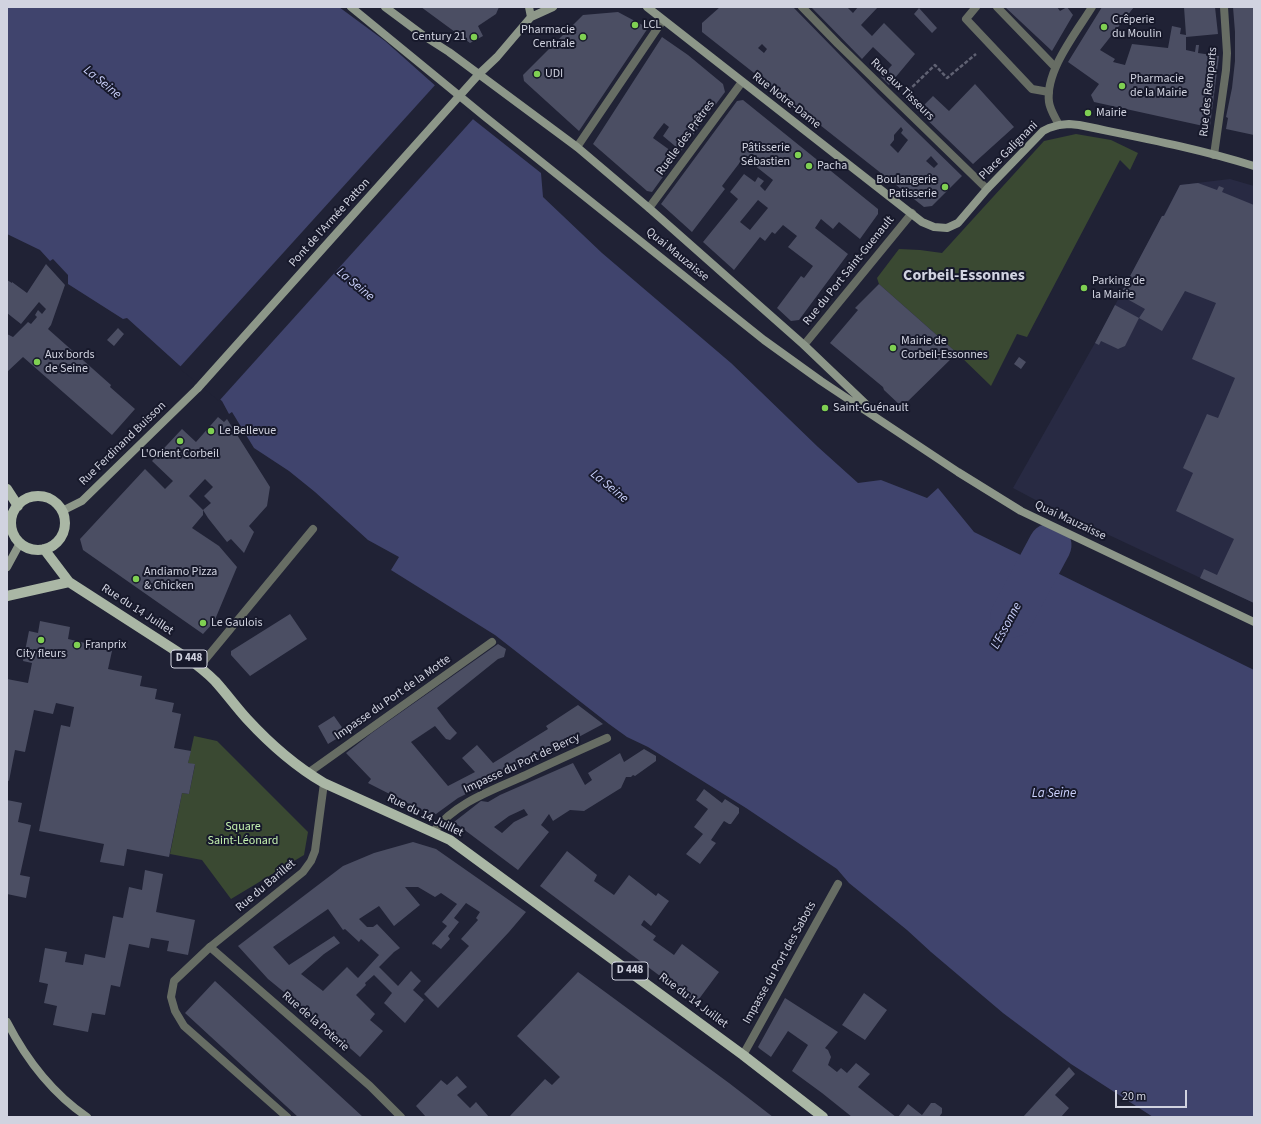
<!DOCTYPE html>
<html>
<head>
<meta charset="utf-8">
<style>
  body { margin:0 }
  #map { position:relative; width:1261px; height:1124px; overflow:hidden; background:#202235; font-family:"Source Sans 3",sans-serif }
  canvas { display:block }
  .frame { position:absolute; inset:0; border:8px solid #d1d3e0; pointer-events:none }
  .scale { position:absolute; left:1115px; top:1090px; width:72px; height:18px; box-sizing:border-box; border:2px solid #d1d3e0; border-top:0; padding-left:5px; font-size:12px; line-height:14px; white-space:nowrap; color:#d1d3e0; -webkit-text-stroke:3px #17192b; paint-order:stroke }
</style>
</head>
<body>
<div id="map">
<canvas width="1261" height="1124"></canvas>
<div class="frame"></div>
<div class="scale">20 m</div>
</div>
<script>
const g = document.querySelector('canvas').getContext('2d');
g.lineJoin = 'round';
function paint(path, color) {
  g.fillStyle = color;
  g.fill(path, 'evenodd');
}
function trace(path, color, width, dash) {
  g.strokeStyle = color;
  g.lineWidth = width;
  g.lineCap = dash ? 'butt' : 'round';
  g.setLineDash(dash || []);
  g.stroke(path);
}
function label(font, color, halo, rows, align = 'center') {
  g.font = font + ' "Source Sans 3",sans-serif';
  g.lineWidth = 4;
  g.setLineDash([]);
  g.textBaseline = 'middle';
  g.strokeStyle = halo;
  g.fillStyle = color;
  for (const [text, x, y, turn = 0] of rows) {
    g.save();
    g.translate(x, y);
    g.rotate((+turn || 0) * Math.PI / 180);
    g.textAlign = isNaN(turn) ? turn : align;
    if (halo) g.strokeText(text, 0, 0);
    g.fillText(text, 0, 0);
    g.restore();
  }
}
paint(new Path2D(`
  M1230,179L1254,186V603L1047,506L1013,488L1095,343L1162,216L1164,215L1180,185Z`), '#282a43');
paint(new Path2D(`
  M1076,134L1111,140L1138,153L1130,170L1120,160L1027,337L1017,334L991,386L957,353L879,284L877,278L899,249L920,250L942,253L1044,141Z
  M194,736L217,741L308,832L304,855L231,899L202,860L170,854L182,793L189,794L195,765L188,763Z`), '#3a4932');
paint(new Path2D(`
  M7,7H339L385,41L474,120L541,173L543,197L602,253L731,363L818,447L858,483L881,480L927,498L938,488L974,532L1254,670V1117H1153L1071,1064L1003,1013L931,952L907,930L849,883L837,869L746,808L648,747L627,737L609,724L495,635L391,570L399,557L368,540L315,492L289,471L254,448L232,412L229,414L222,401L179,365L127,318L123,319L68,284V275L53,259L50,261L40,250L7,234Z`), '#40446d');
paint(new Path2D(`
  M436,84L474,118L219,401L179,368Z`), '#202235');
trace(new Path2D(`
  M1012,616L1050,545`), '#40446d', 43);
paint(new Path2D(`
  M421,7H499L496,14L478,26L483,36L470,43Z
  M720,7H793L878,94L962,176L932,206L924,207L702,32V23ZM762,44L767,49L764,53L758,48ZM901,127L903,130L901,133L908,140L898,153L890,145L894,140V135ZM931,156L938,164L934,168L926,161Z
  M811,7H847L853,13L858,7H878L861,25L872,36L884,23L915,54L889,85L881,77L892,65L873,47L862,59Z
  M1005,7H1057L1060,11L1067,7L1073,15L1052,51Z
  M1102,7H1134L1100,50L1115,59L1113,62L1125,65L1132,44L1168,48L1172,26L1181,28L1180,34L1186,35L1184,7H1215L1218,34L1186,37V50L1195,52L1196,45H1199L1198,53L1219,56L1210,126L1208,127L1094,102L1091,95L1099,84L1068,62Z
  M1233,7H1254V135L1226,129L1228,118L1226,117L1232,88L1235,61V32Z
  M919,8L937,28L932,33L914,14Z
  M618,12L648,28L579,131L524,81L523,75L583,15Z
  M662,37L688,55L723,84L725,92L681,151L663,136L669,127L664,123L657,132L653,138L678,156L652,192L647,191L593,144Z
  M975,84L1014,127L973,164L918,111L933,96L949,111Z
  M743,100L878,209V214L860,239L839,222L833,229L821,219L815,228L848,254L799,320L791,321L777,308L801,276L804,278L813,266L788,247L797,236L783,225L775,234L772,232L765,241L760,237L734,270L703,242L738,199L730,192L744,174L755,182L758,177L764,181L760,186L765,191L773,180L744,157L722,186L725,189L692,232L661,204L737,101ZM758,200L768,208L750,230L740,222Z
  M1198,183L1217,190L1219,186L1224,188L1222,192L1254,205V603L1200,578L1204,569L1217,575L1234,539L1176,511L1193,473L1183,468L1207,414L1218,418L1235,378L1192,359L1216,303L1185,291L1162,331L1139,318L1125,346L1118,349L1101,341L1099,345L1095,343L1115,305L1139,318L1145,309L1120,295L1162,216H1164L1180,185Z
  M46,264L65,285L51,325L48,329L111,385L110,387L135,409L112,435L23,357L7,372V334L13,337L28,322L31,324L37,317L35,315L38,310L42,314L46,309L39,302L21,324L7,313V280L12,283V282L27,293Z
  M879,284L957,353L902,407L884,390L883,387L830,343L858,310L855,308Z
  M118,328L124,334L114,346L107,340Z
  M1019,357L1026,362L1021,369L1014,364Z
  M218,417L224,422L227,419L270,487L267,506L249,526L254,532L244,553L231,539L227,542L208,518L203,510V515L192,528L219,546L237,567L214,622L203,634L83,550L80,539L145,469L165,489L173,481L152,461L182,429L196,442ZM205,479L213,487L204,496L211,503L203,510L189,496Z
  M290,614L307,639L250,676L231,655V651Z
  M40,621L70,627L68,639L85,643V646L112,651L108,669L142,676L140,686L157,689L155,699L174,703L172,712L181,714L174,748L191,751L188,763L195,764L189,794L182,793L169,857L127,849L124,866L100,862L104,844L39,831L61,725L70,727L74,707L56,703L53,714L34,710L25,752L15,750L9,781L7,780V679L28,683L32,663L23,661L29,631L38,633Z
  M498,644L506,649L504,657L498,659L437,708L449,724L457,733L450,740L446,739L435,726L411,742L448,786L475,772L462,758L477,745L493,763L548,729L546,726L578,705L603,724L543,756L458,798L436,814L427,813L368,783L371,779L346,753L373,732Z
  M334,716L346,733L328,744L318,726Z
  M644,749L656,756V761L635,776L633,775L631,777H626L621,788L584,811L570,810L553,821L549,814L541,825L549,832L518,870L454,822L481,801L488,802L500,795L573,763L585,785L592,780L588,773L620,753L624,762ZM524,809L528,815L514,822L502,833L494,827L509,816Z
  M704,789L722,803L725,799L739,808V813L731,824H729L724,821L711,840L716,843L700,864L686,854L703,834L694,827L708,809L696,800Z
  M7,800L22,803L18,822L31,825L20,875L30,877L26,898L7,894Z
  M413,842L436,849L526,912L509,932L438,1008L424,994L469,946L461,939L478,920L476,918L480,912L466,903L454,918L459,922L448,936L450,939L441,949L434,944L433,945L432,943L447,926L442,922L457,904L441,893L435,897L418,887H405L420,905L394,926L379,906L359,919L367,927H373L377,924L400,948L394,952L379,967L398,986L411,971L421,981L413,990L424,1000L405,1023L384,1003L392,993L374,975L365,983L366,985L356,995L375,1014L370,1020L383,1031L360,1057L318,1020L268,979L238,946L343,866L374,853ZM328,909L343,930L345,929L359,942L361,939L379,955L358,978L347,967L323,991L301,974L324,954L340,943L334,936L289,965L273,947Z
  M567,851L597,875L594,881L614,895L629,875L656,896L658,893L669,901L651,926L644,920L641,925L656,936L653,940L674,955L682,944L719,972L696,1003L540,886Z
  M145,870L163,874L156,912L195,920L188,955L167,951L169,941L151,938L149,948L129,944L120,987L111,985L105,1015L92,1013L88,1032L53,1025L57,1006L44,1003L48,984L39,982L45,948L67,952L65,962L83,965L85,954L105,958L113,916L123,918L129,887L142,890Z
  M578,972L729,1083L773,1117H509L545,1079L552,1085L560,1077L517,1036Z
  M215,981L363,1117H298L185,1013Z
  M864,993L887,1010L865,1040L842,1025Z
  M785,998L838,1032L825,1048L828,1050L831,1057L828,1065L837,1072L841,1068L847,1073L856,1063L870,1074L858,1087L896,1117H852L822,1093L792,1071L808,1045L788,1031L771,1057L760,1049L758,1047Z
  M1069,1067L1075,1074L1055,1095L1069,1108L1061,1117H1023Z
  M457,1076L467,1087L457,1095L470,1108L476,1102L489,1117H426L416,1106L441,1080L447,1085Z
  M931,1103H935L942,1108V1113L939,1117H898L908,1104L922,1115Z`), '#4b4e63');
trace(new Path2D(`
  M908,91L935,65L947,78L976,54`), '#606273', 2.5, [4, 2]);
trace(new Path2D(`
  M976,7L966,19L1032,89L1049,92
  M997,7L1055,67
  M210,947L174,981L171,997L175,1011L184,1026L287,1117`), '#676d64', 8);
trace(new Path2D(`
  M802,7L838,44L987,189
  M1059,125C1055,117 1050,110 1049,102C1045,71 1076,33 1092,7
  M577,147L663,20
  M1214,155L1226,70L1227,53L1224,7
  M649,208L742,82
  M804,345L912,213
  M199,667L313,529
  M308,773L492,642
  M324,783L315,851L311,861L303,872L210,947L370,1086L401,1117
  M433,832C456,802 493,790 526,775C553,762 580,750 607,738
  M743,1055L838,884`), '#676d64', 8);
trace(new Path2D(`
  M351,7L484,116L764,340L821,381L958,472L1021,511L1254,622
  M385,7L424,36L449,52L577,147L649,208L804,345L872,410
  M529,7L531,17
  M647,7L922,222L934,227L947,228L958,223L987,189L1043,131L1049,128L1059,125L1069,124L1079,125C1137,137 1197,148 1254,166
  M479,74L497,57L531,17L553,7
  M62,511L82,501L198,388
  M7,567L20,543
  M7,1022C26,1059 52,1093 87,1117`), '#8d9789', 8);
trace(new Path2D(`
  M7,489L18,506
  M11 523a27 27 0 1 1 54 0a27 27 0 1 1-54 0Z
  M44,549L69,582L187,658C197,665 207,673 215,681C226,693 236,707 247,719C270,744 295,766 324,783L450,840L743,1055L823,1117
  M7,596L69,582`), '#aab7a5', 10);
trace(new Path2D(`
  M198,388L479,74`), '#8d9789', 8);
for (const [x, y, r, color] of [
  [635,25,4,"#7fd052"],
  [1104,27,4,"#7fd052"],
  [474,37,4,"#7fd052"],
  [583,37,4,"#7fd052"],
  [537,74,4,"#7fd052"],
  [1122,86,4,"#7fd052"],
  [1088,113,4,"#7fd052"],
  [798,155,4,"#7fd052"],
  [809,166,4,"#7fd052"],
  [945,187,4,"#7fd052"],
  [1084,288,4,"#7fd052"],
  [893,348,4,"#7fd052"],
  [37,362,4,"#7fd052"],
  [825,408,4,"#7fd052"],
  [211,431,4,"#7fd052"],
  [180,441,4,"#7fd052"],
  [136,579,4,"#7fd052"],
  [203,623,4,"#7fd052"],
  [41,640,4,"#7fd052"],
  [77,645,4,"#7fd052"]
]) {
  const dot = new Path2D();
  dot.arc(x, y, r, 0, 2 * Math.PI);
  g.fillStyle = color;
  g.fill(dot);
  trace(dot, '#17192b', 1.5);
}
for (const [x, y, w] of [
  [189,659,36],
  [630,971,36]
]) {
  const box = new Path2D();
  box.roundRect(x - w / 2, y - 9, w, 18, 3);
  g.fillStyle = '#17192b';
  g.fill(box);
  trace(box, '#d1d3e0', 1);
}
label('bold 11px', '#d1d3e0', null, [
  ["D 448",189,659],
  ["D 448",630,971]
]);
label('12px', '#d1d3e0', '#17192b', [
  ["Crêperie",1112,20],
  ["du Moulin",1112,34],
  ["LCL",643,25],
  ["Pharmacie",575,30,"right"],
  ["Centrale",575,44,"right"],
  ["Century 21",466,37,"right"],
  ["UDI",545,74],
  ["Pharmacie",1130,79],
  ["de la Mairie",1130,93],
  ["Mairie",1096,113],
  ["Pâtisserie",790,148,"right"],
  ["Sébastien",790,162,"right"],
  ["Pacha",817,166],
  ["Boulangerie",937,180,"right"],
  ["Patisserie",937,194,"right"],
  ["Parking de",1092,281],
  ["la Mairie",1092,295],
  ["Mairie de",901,341],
  ["Corbeil-Essonnes",901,355],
  ["Aux bords",45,355],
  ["de Seine",45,369],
  ["Saint-Guénault",833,408],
  ["Le Bellevue",219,431],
  ["L'Orient Corbeil",180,454,"center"],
  ["Andiamo Pizza",144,572],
  ["& Chicken",144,586],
  ["Le Gaulois",211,623],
  ["Franprix",85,645],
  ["City fleurs",41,654,"center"]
], 'left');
label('12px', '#d1d3e0', '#17192b', [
  ["Rue aux Tisseurs",902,90,44],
  ["Rue des Remparts",1209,92,-84],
  ["Rue Notre-Dame",786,101,38],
  ["Ruelle des Prêtres",686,138,-54],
  ["Place Galignani",1009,151,-45],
  ["Pont de l'Armée Patton",330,223,-48],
  ["Quai Mauzaisse",677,255,39],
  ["Rue du Port Saint-Guenault",849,271,-51],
  ["Rue Ferdinand Buisson",123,444,-44],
  ["Quai Mauzaisse",1070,521,25],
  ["Rue du 14 Juillet",137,610,33],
  ["Impasse du Port de la Motte",393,698,-35],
  ["Impasse du Port de Bercy",522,764,-25],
  ["Rue du 14 Juillet",425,816,26],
  ["Rue du Barillet",266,886,-40],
  ["Impasse du Port des Sabots",780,963,-61],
  ["Rue du 14 Juillet",693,1001,37],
  ["Rue de la Poterie",315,1022,41]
]);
label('12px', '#c4f1af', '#17192b', [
  ["Square",243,827],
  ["Saint-Léonard",243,841]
]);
label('italic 13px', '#cbd1fc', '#17192b', [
  ["La Seine",102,83,39],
  ["La Seine",355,285,39],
  ["La Seine",609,487,39],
  ["L'Essonne",1007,626,-62],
  ["La Seine",1054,794]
]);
label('bold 16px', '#d1d3e0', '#17192b', [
  ["Corbeil-Essonnes",964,276]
]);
</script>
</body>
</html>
